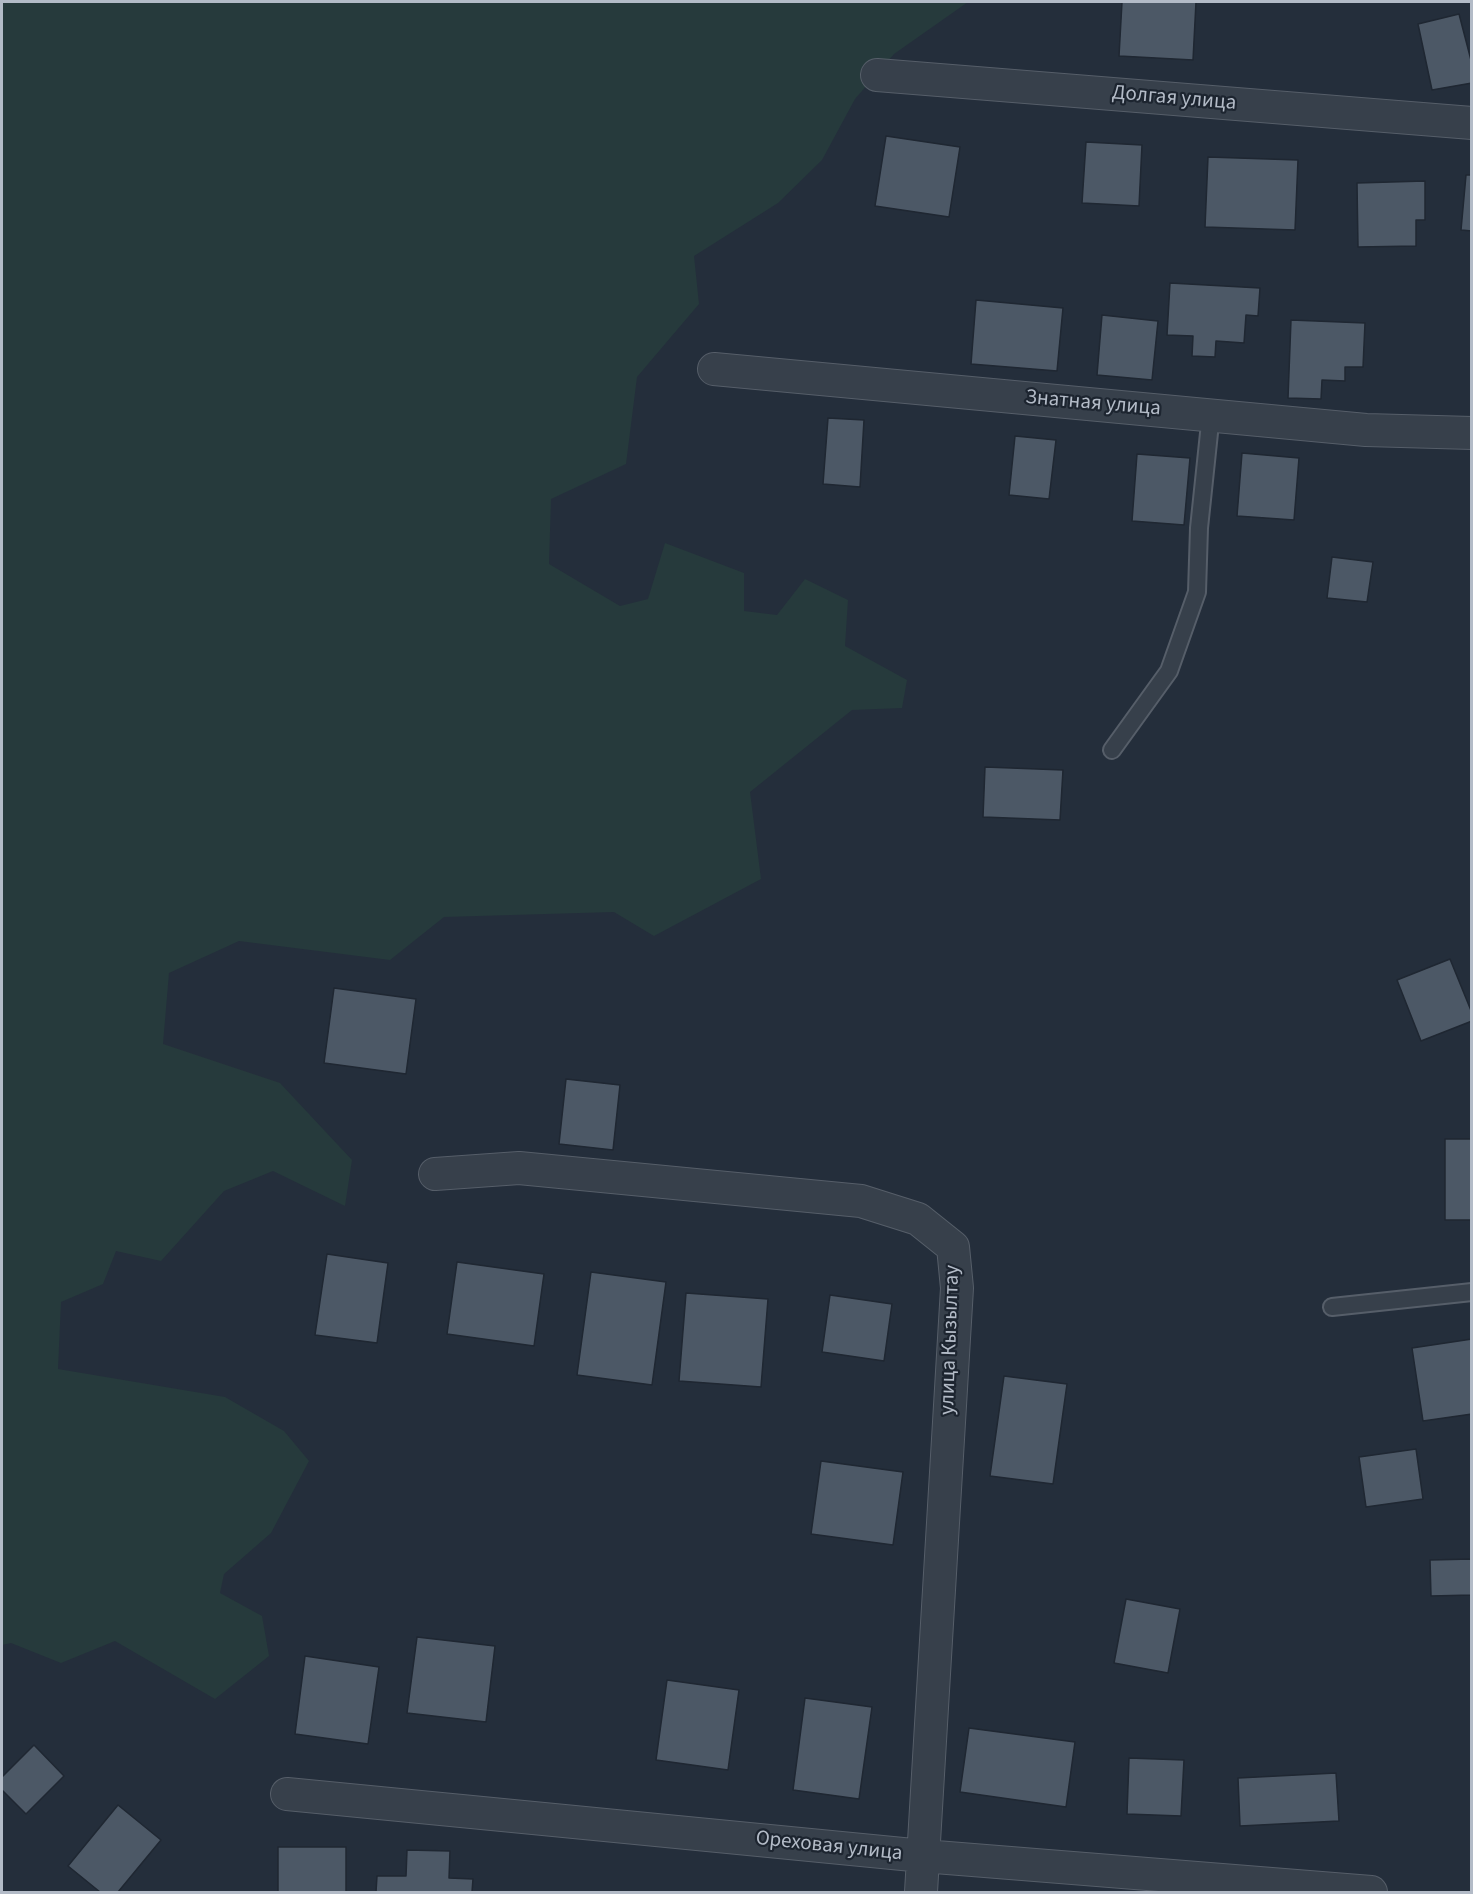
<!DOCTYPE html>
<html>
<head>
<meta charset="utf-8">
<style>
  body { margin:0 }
  #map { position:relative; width:1473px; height:1894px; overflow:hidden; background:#242e3b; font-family:"Source Sans 3",sans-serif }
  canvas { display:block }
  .frame { position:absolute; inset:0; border:3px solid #b3bbc7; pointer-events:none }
</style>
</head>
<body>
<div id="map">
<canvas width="1473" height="1894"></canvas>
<div class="frame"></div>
</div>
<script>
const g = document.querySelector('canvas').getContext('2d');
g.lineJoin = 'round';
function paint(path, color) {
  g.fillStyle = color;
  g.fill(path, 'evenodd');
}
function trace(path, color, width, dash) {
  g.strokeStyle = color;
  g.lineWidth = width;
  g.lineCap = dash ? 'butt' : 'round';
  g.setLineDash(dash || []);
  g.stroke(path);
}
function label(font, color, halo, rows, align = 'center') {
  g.font = font + ' "Source Sans 3",sans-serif';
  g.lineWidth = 4.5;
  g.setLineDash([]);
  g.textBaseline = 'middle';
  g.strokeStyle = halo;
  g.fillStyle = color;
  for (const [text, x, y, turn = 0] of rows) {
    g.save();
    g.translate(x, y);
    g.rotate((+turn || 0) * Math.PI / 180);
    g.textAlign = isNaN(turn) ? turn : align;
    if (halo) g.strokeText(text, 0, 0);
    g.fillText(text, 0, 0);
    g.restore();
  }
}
paint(new Path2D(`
  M2,2H968L894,54L855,99L822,160L778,203L694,256L699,304L637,377L626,464L551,499L549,564L620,606L648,599L665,543L744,573V611L777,615L805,579L848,600L845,646L907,680L902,708L852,710L750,792L761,879L654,936L614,912L444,917L390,960L239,941L169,973L163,1044L280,1083L352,1160L345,1206L273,1171L224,1191L161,1261L116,1251L103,1284L61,1302L58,1369L225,1397L284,1431L309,1461L271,1533L224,1574L220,1593L262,1616L269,1656L215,1699L115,1641L61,1663L11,1643L2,1645Z`), '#263a3c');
const building = new Path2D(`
  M1122,2H1196L1193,60L1119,56Z
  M1459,14L1472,64V83L1432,90L1418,24Z
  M886,136L960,147L949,217L875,206Z
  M1086,142L1142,145L1139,206L1082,203Z
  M1208,157L1298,160L1295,230L1205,227Z
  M1466,175H1472V231L1461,230Z
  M1425,181V220H1416V246L1358,247L1357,183Z
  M1170,283L1260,288L1258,316L1246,315L1244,343L1216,341L1215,357L1192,356L1193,336L1167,335Z
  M976,300L1063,308L1057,371L971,364Z
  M1102,315L1158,321L1152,380L1097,375Z
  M1291,320L1365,323L1363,367H1345V381L1322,380L1321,399L1288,398Z
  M828,418L864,420L860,487L823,484Z
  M1015,436L1056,440L1049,499L1009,495Z
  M1242,453L1299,458L1294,520L1237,516Z
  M1137,454L1190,458L1184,525L1132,521Z
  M1332,557L1373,562L1367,602L1327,598Z
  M985,767L1063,770L1060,820L983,817Z
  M1450,959L1472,1013V1021L1421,1041L1397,980Z
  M334,988L416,999L406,1074L324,1063Z
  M566,1079L620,1085L613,1150L559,1144Z
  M1445,1139H1472V1220H1445Z
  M327,1254L388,1263L377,1343L315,1335Z
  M457,1262L544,1274L534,1346L447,1334Z
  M591,1272L666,1282L652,1385L577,1375Z
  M686,1293L768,1299L761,1387L679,1381Z
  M830,1295L892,1304L884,1361L822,1352Z
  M1472,1339V1414L1423,1421L1412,1348Z
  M1004,1376L1067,1384L1053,1484L990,1476Z
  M1416,1449L1423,1499L1366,1507L1359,1457Z
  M821,1461L903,1472L893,1545L811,1534Z
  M1472,1559V1595L1431,1596L1430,1560Z
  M1126,1599L1180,1609L1168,1673L1114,1663Z
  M417,1637L495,1646L486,1722L407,1713Z
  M305,1656L379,1667L368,1744L295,1734Z
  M667,1680L739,1690L728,1770L656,1760Z
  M805,1698L872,1707L859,1799L793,1790Z
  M969,1728L1075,1742L1066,1807L960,1792Z
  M34,1745L64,1776L26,1814L2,1790V1777Z
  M1129,1758L1184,1760L1181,1816L1127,1814Z
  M1336,1773L1339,1821L1240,1826L1238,1778Z
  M118,1805L161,1840L118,1892H100L68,1866Z
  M278,1847H346V1892H278Z
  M407,1850L450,1851L449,1878L473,1879L472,1892H376L377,1876H406Z`);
paint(building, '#4c5866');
trace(building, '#1f2732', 1.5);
const lane = new Path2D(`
  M1112,750L1169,671L1197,592L1199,528L1211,414
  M1332,1307L1472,1292`);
const street = new Path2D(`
  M877,75L1472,123
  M714,369L1366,430L1472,433
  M435,1174L519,1168L861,1201L918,1219L953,1247L957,1288L921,1892
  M287,1794L923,1856L1371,1892`);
trace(lane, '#565e69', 20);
trace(street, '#565e69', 34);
trace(lane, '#37404b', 16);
trace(street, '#37404b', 32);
label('21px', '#b3bbc7', '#1d2530', [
  ["Долгая улица",1174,99,5],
  ["Знатная улица",1093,404,5],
  ["улица Кызылтау",951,1340,-88],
  ["Ореховая улица",829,1847,6]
]);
</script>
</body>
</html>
